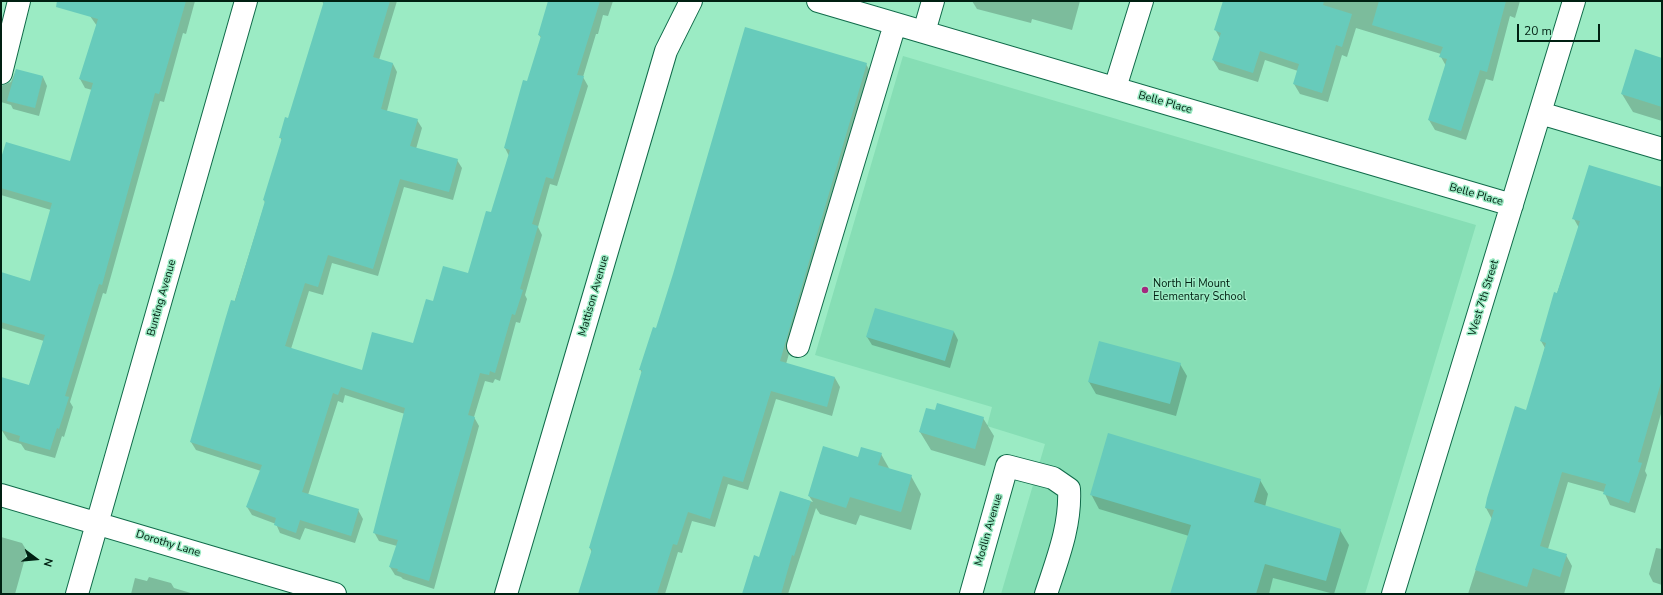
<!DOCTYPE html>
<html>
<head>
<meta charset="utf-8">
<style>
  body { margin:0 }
  #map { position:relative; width:1663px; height:595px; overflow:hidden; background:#9bebc4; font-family:"Nunito Sans",sans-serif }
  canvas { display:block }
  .frame { position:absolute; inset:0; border:2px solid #002012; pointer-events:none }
  .north { position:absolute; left:16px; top:539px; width:40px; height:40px; -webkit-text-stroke:3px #9bebc4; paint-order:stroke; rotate:106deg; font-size:11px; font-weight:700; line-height:16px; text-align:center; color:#002012 }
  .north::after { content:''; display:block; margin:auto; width:14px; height:18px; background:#002012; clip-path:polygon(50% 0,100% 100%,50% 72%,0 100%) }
  .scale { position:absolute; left:1517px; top:24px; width:83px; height:18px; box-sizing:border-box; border:2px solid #002012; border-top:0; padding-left:5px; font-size:12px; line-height:14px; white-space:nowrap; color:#002012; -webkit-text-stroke:3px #9bebc4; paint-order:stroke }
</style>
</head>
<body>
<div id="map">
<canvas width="1663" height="595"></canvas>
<div class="frame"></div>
<div class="north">N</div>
<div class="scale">20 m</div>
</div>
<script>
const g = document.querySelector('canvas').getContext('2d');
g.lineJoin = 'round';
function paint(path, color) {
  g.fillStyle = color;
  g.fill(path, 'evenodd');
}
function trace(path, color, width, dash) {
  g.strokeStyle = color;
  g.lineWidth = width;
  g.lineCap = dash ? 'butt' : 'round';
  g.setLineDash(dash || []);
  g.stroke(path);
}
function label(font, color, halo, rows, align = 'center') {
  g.font = font + ' "Nunito Sans",sans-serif';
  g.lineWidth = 3;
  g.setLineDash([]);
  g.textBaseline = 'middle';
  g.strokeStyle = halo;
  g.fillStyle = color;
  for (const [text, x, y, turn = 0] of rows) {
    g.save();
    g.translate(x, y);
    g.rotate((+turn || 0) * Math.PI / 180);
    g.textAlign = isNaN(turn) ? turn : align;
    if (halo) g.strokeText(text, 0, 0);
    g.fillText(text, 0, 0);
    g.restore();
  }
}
paint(new Path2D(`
  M903,56L1476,225L1365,594H1001L1045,444L987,426L992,407L815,355Z`), '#86deb5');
paint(new Path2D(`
  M94,1H195L186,34L183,33L164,102L160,101L106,294L103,293L70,402L73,407L64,437L62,436L55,458L25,450L21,444L8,440L1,429V378L29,386L44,341L1,328V273L31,282L51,210L1,195V161L71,162L92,90L85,88L80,79L97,26L90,16Z
  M322,1H397L379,60L393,64L397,72L387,111L417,120L422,128L416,149L457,160L462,168L453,200L404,187L378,276L332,263L323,295L309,291L291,349L363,371L414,344L433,303L469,274L492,213L509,156L505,148L542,39L539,35L549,2L546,1H613L608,16L603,15L598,34H596L583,77L588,86L557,186L550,184L538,227L542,235L525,295L527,299L520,323L516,322L500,381L495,379L493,383L485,381L474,417L479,426L434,589L403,579L401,577L395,575L390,567L397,546L379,541L374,532L405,414L345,395L343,403L338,401L308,495L358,510L363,519L355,543L305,528L300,540L280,533L276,524L252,515L247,507L261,471L196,450L191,442L265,203L264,200L282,141L280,137L289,119L324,5Z
  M972,1H1080L1072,30L1032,19L1031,23L977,9Z
  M1224,1H1520L1515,18L1510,16L1493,81L1486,79L1466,140L1435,130L1429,120L1446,66L1441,57V54L1356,28L1347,57L1342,55L1328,102L1300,94L1294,84L1298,71L1265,60L1258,82L1219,70L1213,60L1220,38L1216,31Z
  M1662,59V121L1633,112L1622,94Z
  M866,64L871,73L786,364L835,378L840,387L832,416L776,399L748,490L728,484L715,527L692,521L682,553L678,552L665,594H579L592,553L590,548L642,373L640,369L656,329Z
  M16,70L43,77L47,86L39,116L13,109L11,105L1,102V86L11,82Z
  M1662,188V410L1645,471L1647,475L1635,513L1610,505L1604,492L1568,482L1548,549L1566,555L1572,566L1564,594H1468L1492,519L1486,508L1527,411L1545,348L1541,341L1579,228L1574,219Z
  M954,332L958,340L950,368L872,345L867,337Z
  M1180,364L1187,376L1176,416L1096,394L1089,382Z
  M983,418L994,436L985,466L931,450L920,432Z
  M881,454L890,470L911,476L921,494L911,530L860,515L856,525L820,514L816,508L788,594H743L760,558L781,492L813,502L809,496L859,458Z
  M1260,480L1268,494L1265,507L1340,530L1349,545L1334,594L1273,578L1269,594H1171L1189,536L1099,509L1091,494Z
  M1,537L22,543L27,551L15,594H1Z
  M1656,548L1662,549V585L1653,582L1649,574Z
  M149,577L171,583L174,588L194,594H131L135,578L147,581Z`), '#0003');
paint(new Path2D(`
  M57,1H186L159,94L155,93L102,285L99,284L65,396L69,397L59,429L57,428L50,450L19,441L20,436L1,430V377L29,385L45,335L1,322V272L30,281L52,203L1,188V158L6,142L70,161L93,83L79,79L98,19L56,7Z
  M324,1H390L373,57L393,63L381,109L418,119L410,146L458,159L449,192L400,179L373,269L328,255L318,287L305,283L285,346L362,370L372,332L413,343L426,299L433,301L443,266L468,273L486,211L491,212L510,150L504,148L523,80L527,81L541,36L538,35L548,1H600L577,75L584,76L553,179L546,177L532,224L538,226L520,289L523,290L515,315L512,314L495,373L490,371L489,375L480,373L468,415L475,417L429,581L397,571L398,569L389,567L398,540L373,533L405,408L341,387L338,395L333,393L302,492L359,509L351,536L300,520L296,533L274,525L276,518L246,507L262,465L190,442L225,320L231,300L235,301L265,201L263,200L282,138H279L285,117L288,118Z
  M1223,1H1324L1323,5L1352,14L1342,47L1336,45L1322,93L1293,84L1299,64L1260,51L1253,73L1212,60L1221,33L1214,30Z
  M1379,1H1506L1487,72L1480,70L1461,131L1428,120L1447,59L1439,57L1443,47L1372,25Z
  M745,27L867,63L780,361L835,377L827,407L771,391L743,482L723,476L710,519L688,512L677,545L673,544L657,594H578L592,549L589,548L642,370H639L653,327L656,328L673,274Z
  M1635,49L1662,58V107L1621,94Z
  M16,69L43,76L35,108L7,101Z
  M1589,165L1662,187V379L1638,462L1642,463L1629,503L1603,494L1606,484L1562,472L1540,546L1567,554L1560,577L1533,568L1527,587L1475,570L1494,510L1485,508L1487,498L1515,406L1526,410L1546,343L1540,341L1554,292L1557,293L1580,221L1572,219Z
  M875,308L954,331L945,361L866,337Z
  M1099,341L1181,363L1170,404L1088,382Z
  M937,403L984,417L975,449L919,432L926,408L935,410Z
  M1108,433L1261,479L1254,502L1341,529L1326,581L1265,564L1256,594H1170L1191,525L1090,495Z
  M823,446L858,457L861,447L882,453L878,465L912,475L901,512L850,497L846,508L808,496Z
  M780,491L811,501L794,556L792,555L781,594H742L754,555L759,557Z`), '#67cbbb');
const minor = new Path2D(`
  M818,1L1512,205
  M924,32L933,1
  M1,73L19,1
  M1115,88L1142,1
  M1540,113L1662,149
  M798,346L895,24
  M1,495L335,594
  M77,594L246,1
  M506,594L666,51L691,1
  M971,594L1007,466L1053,478L1069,489C1071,526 1057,560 1046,594
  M1393,594L1574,1`);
trace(minor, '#106b4a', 24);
trace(minor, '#fff', 22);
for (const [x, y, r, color] of [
  [1145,290,4,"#a3297f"]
]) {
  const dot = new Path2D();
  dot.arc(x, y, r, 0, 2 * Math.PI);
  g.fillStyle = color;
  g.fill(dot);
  trace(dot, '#9bebc4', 1.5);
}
label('11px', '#002012', '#9bebc4', [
  ["Belle Place",1165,103,16],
  ["Belle Place",1476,195,16],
  ["Mattison Avenue",594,296,-74],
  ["Bunting Avenue",162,298,-74],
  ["West 7th Street",1484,298,-73],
  ["Modlin Avenue",989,530,-74],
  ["Dorothy Lane",168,544,17]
]);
label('11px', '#002012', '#9bebc4', [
  ["North Hi Mount",1153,284],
  ["Elementary School",1153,297]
], 'left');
</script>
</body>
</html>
